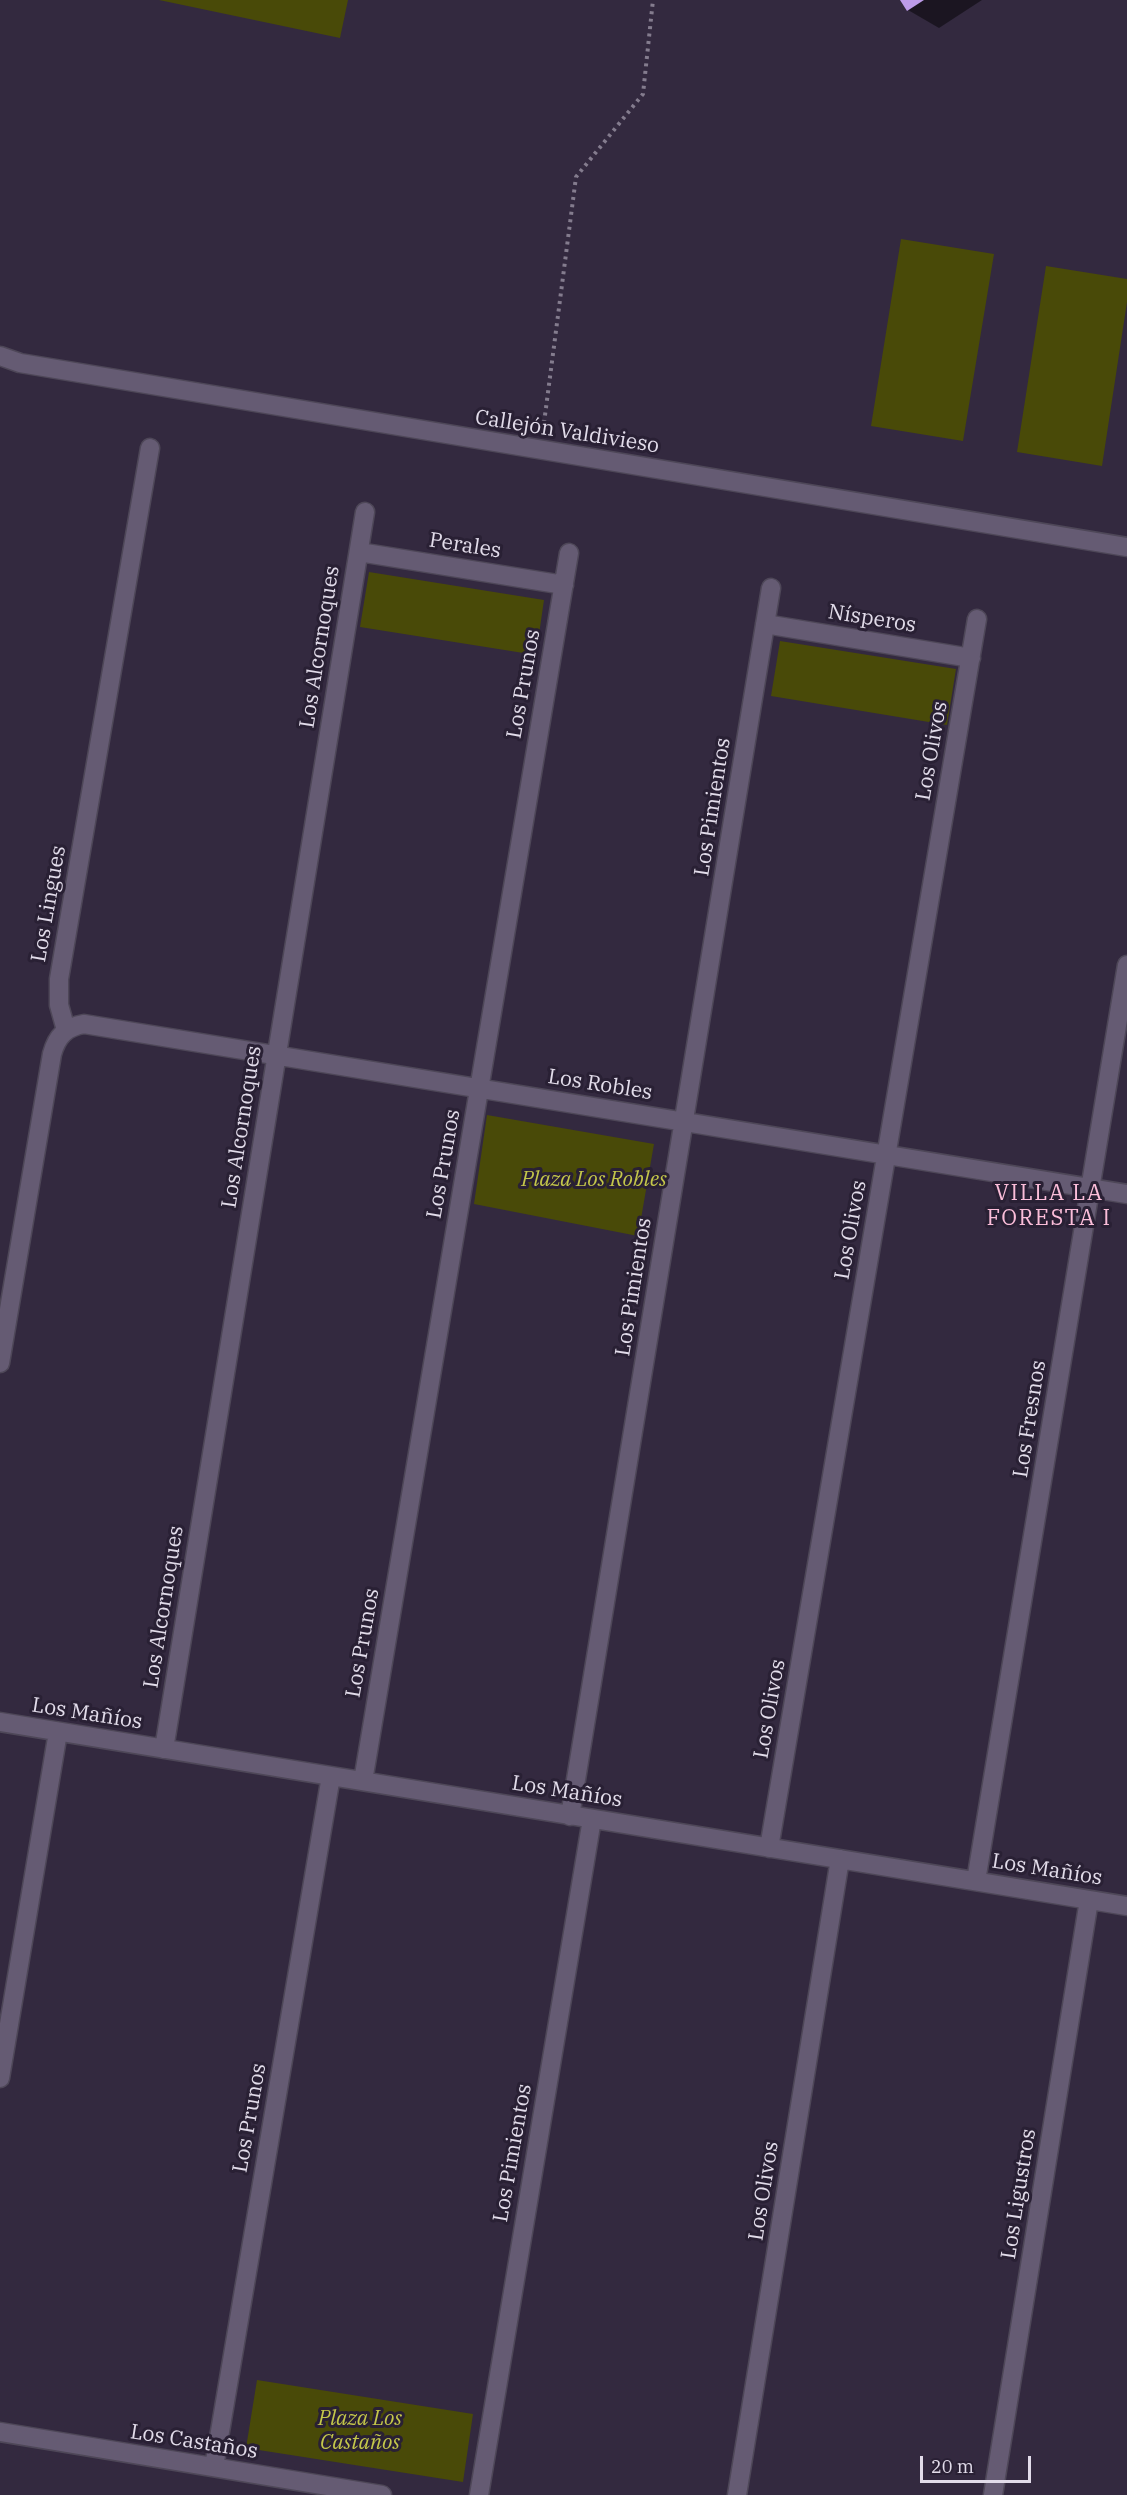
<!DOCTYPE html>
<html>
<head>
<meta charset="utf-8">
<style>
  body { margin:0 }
  #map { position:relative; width:1127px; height:2495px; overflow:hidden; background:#33293f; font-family:"IBM Plex Serif",serif }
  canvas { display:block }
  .scale { position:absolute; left:920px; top:2456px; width:111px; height:27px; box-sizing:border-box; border:3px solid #e2dcea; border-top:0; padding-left:8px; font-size:18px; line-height:21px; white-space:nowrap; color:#e2dcea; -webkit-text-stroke:4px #292034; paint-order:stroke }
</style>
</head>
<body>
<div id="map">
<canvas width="1127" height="2495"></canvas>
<div class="scale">20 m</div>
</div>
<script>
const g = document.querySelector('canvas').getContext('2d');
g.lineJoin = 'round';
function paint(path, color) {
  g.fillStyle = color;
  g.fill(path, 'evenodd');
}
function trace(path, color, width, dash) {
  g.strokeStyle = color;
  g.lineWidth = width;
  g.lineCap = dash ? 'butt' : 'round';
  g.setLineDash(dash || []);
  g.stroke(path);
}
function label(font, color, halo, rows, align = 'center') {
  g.font = font + ' "IBM Plex Serif",serif';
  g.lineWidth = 6;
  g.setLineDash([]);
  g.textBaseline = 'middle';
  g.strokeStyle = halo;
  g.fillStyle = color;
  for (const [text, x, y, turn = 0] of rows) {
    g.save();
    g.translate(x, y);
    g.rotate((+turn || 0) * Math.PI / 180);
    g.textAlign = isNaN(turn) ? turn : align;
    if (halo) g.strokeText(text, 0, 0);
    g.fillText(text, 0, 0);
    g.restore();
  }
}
paint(new Path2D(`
  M159,0H348L340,38Z
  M901,239L994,254L963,441L871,426Z
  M1046,266L1127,279V302L1102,466L1017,452Z
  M369,572L544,600L536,655L360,627Z
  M780,641L956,669L947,725L771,696Z
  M487,1115L654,1144L638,1236L474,1204Z
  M257,2380L473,2414L463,2482L246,2448Z`), '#494a08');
paint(new Path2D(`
  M902,0H982L939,28L908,10Z`), '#0007');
paint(new Path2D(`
  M900,0H924L907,11Z`), '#bd9be9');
const minor = new Path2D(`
  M0,356L20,363L1127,547
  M359,552L564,585
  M765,624L971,658
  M66,1030L59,1005V979L150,448
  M0,1363L52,1054C57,1036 66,1027 84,1024L1127,1194
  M0,1722L1127,1906
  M164,1749L365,512
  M363,1781L569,553
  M570,1816L771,588
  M769,1848L977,619
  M976,1881L1127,965
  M0,2078L58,1732
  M0,2432L382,2495
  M214,2467L331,1776
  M479,2495L592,1819
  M737,2495L840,1859
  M993,2495L1089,1900`);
trace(minor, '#4e4758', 21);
trace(new Path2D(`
  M544,423L576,177L643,94L653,0`), '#847c8e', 4, [3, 4.5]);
trace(minor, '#655b73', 18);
label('21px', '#e2dcea', '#292034', [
  ["Callejón Valdivieso",567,432,9],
  ["Perales",465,546,9],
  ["Nísperos",872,619,9],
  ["Los Alcornoques",320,647,-81],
  ["Los Prunos",524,684,-80],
  ["Los Olivos",932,751,-80],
  ["Los Pimientos",713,807,-81],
  ["Los Lingues",49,904,-80],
  ["Los Robles",600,1085,9],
  ["Los Alcornoques",242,1127,-81],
  ["Los Prunos",444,1164,-80],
  ["Los Olivos",851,1230,-80],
  ["Los Pimientos",634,1287,-81],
  ["Los Fresnos",1030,1419,-81],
  ["Los Alcornoques",164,1607,-81],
  ["Los Prunos",363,1643,-80],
  ["Los Olivos",770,1709,-80],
  ["Los Mañíos",87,1714,9],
  ["Los Mañíos",567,1792,9],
  ["Los Mañíos",1047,1870,9],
  ["Los Prunos",250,2118,-80],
  ["Los Pimientos",513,2153,-80],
  ["Los Olivos",764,2191,-81],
  ["Los Ligustros",1019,2194,-81],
  ["Los Castaños",194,2442,9]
]);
label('italic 21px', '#c4c74a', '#292034', [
  ["Plaza Los Robles",594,1180],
  ["Plaza Los",360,2419],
  ["Castaños",360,2443]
]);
g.letterSpacing = '1.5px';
label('22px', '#fbbdd9', '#292034', [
  ["VILLA LA",1049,1194],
  ["FORESTA I",1049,1219]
]);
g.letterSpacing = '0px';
</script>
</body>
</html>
